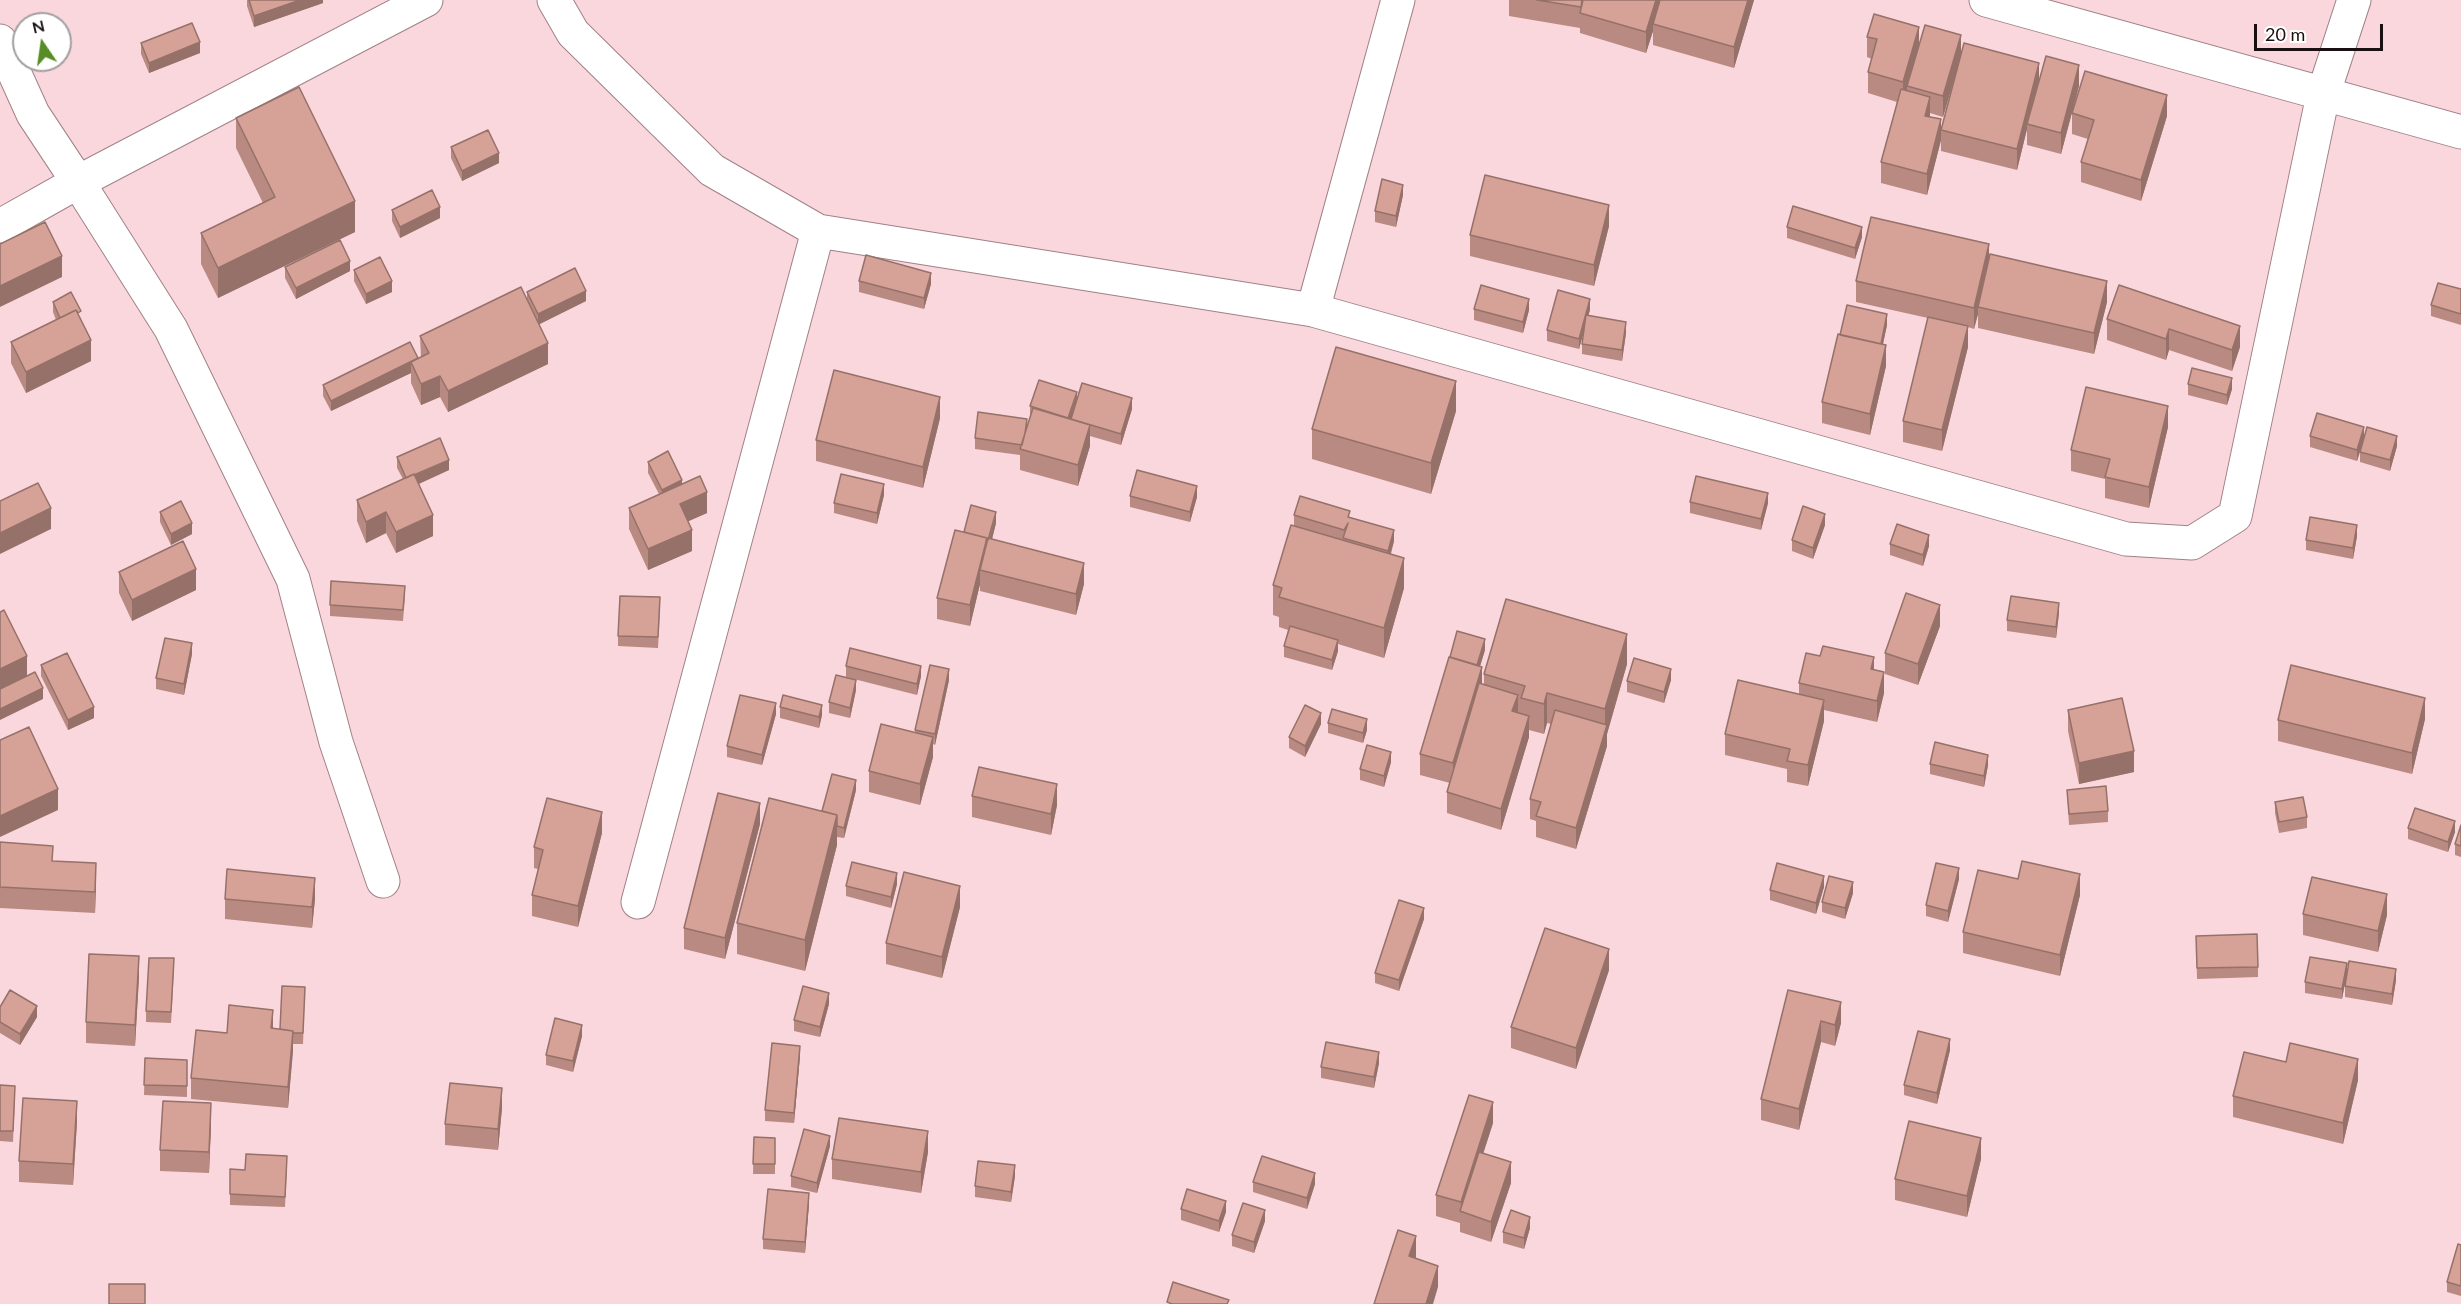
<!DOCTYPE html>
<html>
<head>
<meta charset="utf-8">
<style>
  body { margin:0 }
  #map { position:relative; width:2461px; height:1304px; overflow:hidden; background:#fad7dd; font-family:Lato,sans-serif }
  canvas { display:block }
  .north { position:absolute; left:12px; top:12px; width:60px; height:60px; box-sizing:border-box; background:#fff; border:2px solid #a39fa0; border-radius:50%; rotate:347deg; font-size:16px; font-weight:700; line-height:24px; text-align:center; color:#1a0f11 }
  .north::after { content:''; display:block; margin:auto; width:21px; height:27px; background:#588d26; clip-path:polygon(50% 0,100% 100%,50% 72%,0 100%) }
  .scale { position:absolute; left:2254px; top:24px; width:129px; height:27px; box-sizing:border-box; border:3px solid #1a0f11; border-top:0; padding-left:8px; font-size:18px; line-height:21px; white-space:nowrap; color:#1a0f11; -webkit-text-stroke:4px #fff; paint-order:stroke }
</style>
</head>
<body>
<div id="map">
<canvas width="2461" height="1304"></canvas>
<div class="north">N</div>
<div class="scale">20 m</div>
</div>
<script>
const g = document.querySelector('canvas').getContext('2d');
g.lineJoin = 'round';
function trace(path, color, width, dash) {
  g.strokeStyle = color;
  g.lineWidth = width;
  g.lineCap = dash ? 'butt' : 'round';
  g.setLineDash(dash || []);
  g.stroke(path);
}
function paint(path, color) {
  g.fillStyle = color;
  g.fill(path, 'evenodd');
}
const minor = new Path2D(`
  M554,0L573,33L712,170L818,231L1313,310L2126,539L2192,543L2235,516L2323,95L2354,0
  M1986,0L2461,132
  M0,41L33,114L78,182L426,0
  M0,226L78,182L171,329L293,579L336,742L383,881
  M1313,310L1398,0
  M638,902L818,231`);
trace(minor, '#a18187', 35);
trace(minor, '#fff', 33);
paint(new Path2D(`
  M247,0H323V3L254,27L247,6Z
  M1509,0H1754L1734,68L1653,45V31L1646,53L1580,33V28L1509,16Z
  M1867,37L1919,45L1961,54L2039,80L2079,86L2061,154L2027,145V129L2017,170L1941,151V130L1955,76L1943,117L1930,113V117L1941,140L1927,195L1881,183V162L1897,102L1868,93V72L1872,59L1867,57Z
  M141,43L200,53L149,73L141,54Z
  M2072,113L2167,116L2141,201L2081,182V162L2088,139L2072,134Z
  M236,118L355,232L218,298L201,264V233L263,203L236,148Z
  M451,147L499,163L462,181L451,158Z
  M1403,195L1396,227L1375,222V211Z
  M392,210L440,218L400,238L392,221Z
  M1609,226L1594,286L1470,256V235Z
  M1787,227L1862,237L1855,259L1787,238Z
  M1989,258L2107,302L2094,354L1978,328V314L1974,329L1968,327V347L1942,451L1903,442V421L1928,318L1856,302V281Z
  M285,267L350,271L296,299L285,278Z
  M354,270L392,292L366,304L354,281Z
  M859,281L931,284L924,309L859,292Z
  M2119,285L2240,347L2232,371L2169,350L2166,360L2107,340V319Z
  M2461,289V325L2431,316V305Z
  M527,292L586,301L539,324L548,364L448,412L440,397L421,405L411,383V373L331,411L323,396V385L418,358L421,357L420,336L527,299Z
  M53,302L81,319L91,361L26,393L11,363V342L56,320L53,312Z
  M1474,309L1529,310L1523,333L1474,320Z
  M1590,310L1588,315L1626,333L1622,361L1582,354V344L1584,330L1579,349L1547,341V330Z
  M1887,325L1883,344L1886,366L1870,435L1822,423V402L1840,335Z
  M2188,384L2232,389L2227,405L2188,395Z
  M1077,403L1132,409L1121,445L1090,436V446L1078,486L1020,470V455L975,449V438L1027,427L1030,417V406Z
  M1456,411L1431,494L1312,459V429Z
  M940,418L923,488L816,461V440Z
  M2168,427L2149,508L2105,498V479L2071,471V450Z
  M2310,436H2364L2397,446L2390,471L2360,462V452L2357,461L2310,447Z
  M397,457L449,470L419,484L433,536L396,553L386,533L366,543L357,521V500L403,479L397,468Z
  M648,462L682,484L707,513L688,521L692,551L648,570L629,529V508L659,494L648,473Z
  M884,495L877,524L834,513V503Z
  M1130,496L1197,497L1190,522L1130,507Z
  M1690,502L1768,503L1761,530L1690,513Z
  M160,512L192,534L171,545L160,522Z
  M1294,515L1350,517L1394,541L1391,554L1404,588L1384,658L1338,644V651L1332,670L1284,657V646L1288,630L1279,627V617L1273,615V585L1294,526Z
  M996,523L992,539L1084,584L1076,615L980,591V584L970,626L937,619V598L964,532Z
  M1825,525L1813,559L1792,551V540Z
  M2357,536L2353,559L2306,550V540Z
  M1890,544L1929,546L1923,566L1890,555Z
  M119,572L196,590L132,621L119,593Z
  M405,596L403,621L330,616V605Z
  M660,608L658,648L618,646V636Z
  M2059,613L2056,638L2007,631V620Z
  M1940,626L1918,685L1885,674V653Z
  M1485,650L1480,666L1482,684L1484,685V674L1627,664L1607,734V746L1576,849L1536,837V821L1530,819V799L1551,724L1547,723L1544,734L1529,730V737L1501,830L1447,813V792L1450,783L1420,775V754Z
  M192,654L184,695L156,689V678Z
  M41,665L94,718L68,730L41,676Z
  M846,666L921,676L917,695L846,677Z
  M1874,670L1884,693L1877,722L1824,710V721L1808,786L1787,782V769L1725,755V734L1799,694V683Z
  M949,680L935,745L933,744V757L920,805L869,792V771L915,732V730Z
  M1671,680L1664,703L1627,692V681Z
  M856,690L850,718L829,713V702Z
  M780,707L822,715L819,728L780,718Z
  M2068,710L2134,772L2079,784L2068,731Z
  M776,714L762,765L727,757V746Z
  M2425,719L2412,774L2278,741V720Z
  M1328,723L1367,730L1363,743L1328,733Z
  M1321,724L1305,757L1289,748V737Z
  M1391,762L1384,787L1360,780V769Z
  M1930,764L1988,765L1984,787L1930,774Z
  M856,790L844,838L837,837V845L805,971L737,954V923L822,811Z
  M2067,790L2108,811V822L2069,825Z
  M972,796L1057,805L1051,835L972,817Z
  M2275,802L2307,817V828L2279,833L2275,813Z
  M760,824L725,959L684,949V928Z
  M2461,825V857L2455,855V844Z
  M2408,828L2455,832L2448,852L2408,839Z
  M602,833L578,927L532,916V895L538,869L534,868V847Z
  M0,842L96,884L95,913L0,908Z
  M1959,879L1948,922L1926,916V905Z
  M2018,879L2080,895L2060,976L1963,953V932Z
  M897,884L891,908L846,896V886Z
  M1824,887L1816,914L1770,900V890Z
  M1853,893L1845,919L1822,912V902Z
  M225,899H315L312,928L225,919Z
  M960,907L942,978L886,964V943Z
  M2303,914L2387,915L2378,952L2303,935Z
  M1424,919L1399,991L1375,983V973Z
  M2196,936L2258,967V977L2197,979Z
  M174,969L171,1023L146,1022V1011Z
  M1609,970L1576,1069L1511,1048V1027Z
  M2347,974L2396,980L2392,1005L2345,997V986L2346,977L2342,999L2305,993V982Z
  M139,977L135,1046L86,1043V1022Z
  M305,987L303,1044H293L288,1108L191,1099V1078L227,1033L273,1029H280Z
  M1788,990L1841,1023L1835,1046L1821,1042L1799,1130L1761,1120V1099Z
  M829,1004L820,1037L794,1031V1020Z
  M0,1007L37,1017L20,1045L0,1033Z
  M582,1036L573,1072L546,1065V1055Z
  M1950,1050L1937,1104L1904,1095V1085Z
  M800,1056L794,1123L765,1121V1110Z
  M145,1058L187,1060V1097L144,1095Z
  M2286,1062L2358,1080L2343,1144L2233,1117V1096Z
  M1379,1063L1374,1088L1321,1078V1067Z
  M0,1085L15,1097L13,1142L0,1141Z
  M502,1108L498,1150L445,1145V1124Z
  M77,1122L73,1185L19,1182V1161Z
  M1493,1123L1483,1154L1511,1183L1491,1242L1460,1232V1223L1436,1216V1195Z
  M211,1124L209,1173L160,1171V1150Z
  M754,1137L775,1138V1174H753Z
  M830,1146L817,1193L791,1187V1176Z
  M928,1152L921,1193L832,1179V1159Z
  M1981,1159L1967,1217L1895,1200V1179Z
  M287,1167L285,1207L230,1205V1169L245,1170Z
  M1015,1176L1011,1202L975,1197V1186Z
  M1253,1182L1315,1184L1307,1209L1253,1192Z
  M809,1204L805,1253L763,1249V1239Z
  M1181,1209L1226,1212L1219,1232L1181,1220Z
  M1265,1221L1254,1253L1232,1246V1235Z
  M1530,1228L1524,1249L1503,1243V1232Z
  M2461,1245V1296L2447,1292V1282Z`), '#b88a81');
paint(new Path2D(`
  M300,0H323V3L254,27V16Z
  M1656,0H1663L1653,24V31L1646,53V32Z
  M1748,0H1754L1734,68V47Z
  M1919,27V48L1907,86V90L1903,103V82Z
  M1961,35V56L1943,117V96Z
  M200,42V53L149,73V63Z
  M2039,63V83L2027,124V129L2017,170V149Z
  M2079,65V86L2061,154V133Z
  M2167,95V116L2141,201V180Z
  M1930,97V117L1925,116Z
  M1941,119V140L1927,195V174Z
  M499,153V163L462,181V171Z
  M1403,185V195L1396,227V216Z
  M355,201V232L218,298V268Z
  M1609,205V226L1594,286V265Z
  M440,207V218L400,238V227Z
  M1862,227V237L1855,259V248Z
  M1989,244V265L1978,307V314L1974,329V308Z
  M62,256V277L0,307V286Z
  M350,261V271L296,299V288Z
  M931,273V284L924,309V298Z
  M392,281V292L366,304V294Z
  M2107,281V302L2094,354V333Z
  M586,291V301L538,325V314Z
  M1529,299V310L1523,333V322Z
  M1590,299V310L1579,349V339Z
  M1887,314V325L1879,362V351Z
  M1626,322V333L1622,361V350Z
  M1968,326V347L1942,451V430Z
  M2240,326V347L2232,371V350Z
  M2169,329V350L2166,360V339Z
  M91,340V361L26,393V372Z
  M548,343V364L448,412V391Z
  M1886,345V366L1870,435V414Z
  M411,362V373L331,411V401Z
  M440,376V397L421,405V384Z
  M2232,378V389L2227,405V395Z
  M1456,381V411L1431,494V463Z
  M1077,392V403L1068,430V419Z
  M940,397V418L923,488V467Z
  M1132,398V409L1121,445V434Z
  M2168,406V427L2149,508V487Z
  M1090,425V446L1078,486V465Z
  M2364,427V438L2357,461V450Z
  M2397,436V446L2390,471V460Z
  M449,460V470L407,489V479Z
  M682,480V491L662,501V490Z
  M884,484V495L877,524V513Z
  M1197,486V497L1190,522V512Z
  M707,492V513L680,525V504Z
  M1768,493V503L1761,530V519Z
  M51,508V529L0,554V533Z
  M386,512V533L366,543V522Z
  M996,512V523L989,551V541Z
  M1825,514V525L1813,559V548Z
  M433,515V536L396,553V532Z
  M192,523V534L171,545V534Z
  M2357,525V536L2353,559V548Z
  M692,530V551L648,570V549Z
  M1394,530V541L1388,562V551Z
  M1929,535V546L1923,566V555Z
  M987,538V559L980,570V584L970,626V605Z
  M1404,558V588L1384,658V628Z
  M1084,563V584L1076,615V594Z
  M196,569V590L132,621V600Z
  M2059,603V613L2056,638V627Z
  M1940,605V626L1918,685V664Z
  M1627,634V664L1607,734V746L1576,849V828L1605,731V709Z
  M1485,639V650L1477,676V666Z
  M1338,640V651L1332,670V660Z
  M192,643V654L184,695V684Z
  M27,656V677L0,690V669Z
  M1874,657V678L1871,669Z
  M921,666V676L917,695V684Z
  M1482,667V688L1453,784V763Z
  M949,669V680L935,745V734Z
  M1671,669V680L1664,703V692Z
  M1884,672V693L1877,722V701Z
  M856,680V690L850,718V708Z
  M43,688V699L0,720V709Z
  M1547,693V723L1544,734V704Z
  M1518,695V716L1512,711Z
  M2425,698V719L2412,774V753Z
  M1824,700V721L1808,786V765Z
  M776,703V714L762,765V755Z
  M822,705V715L819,728V717Z
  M94,707V718L68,730V720Z
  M1321,713V724L1305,757V746Z
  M1529,716V737L1501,830V809Z
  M1367,719V730L1363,743V733Z
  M933,737V757L920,805V784Z
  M2134,751V772L2079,784V763Z
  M1391,752V762L1384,787V776Z
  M1988,755V765L1984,787V776Z
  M856,780V790L844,838V828Z
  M1057,784V805L1051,835V814Z
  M58,789V810L0,837V816Z
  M760,803V824L725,959V938Z
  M602,812V833L578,927V906Z
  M837,815V845L805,971V940Z
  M2455,821V832L2448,852V842Z
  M96,863V884L95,913V892Z
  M1959,868V879L1948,922V911Z
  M897,873V884L891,908V897Z
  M2080,874V895L2060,976V955Z
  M1824,876V887L1816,914V903Z
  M315,878V899L312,928V907Z
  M1853,882V893L1845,919V908Z
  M960,886V907L942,978V957Z
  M2387,894V915L2378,952V931Z
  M1424,908V919L1399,991V980Z
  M1609,949V970L1576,1069V1048Z
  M139,956V977L135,1046V1025Z
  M2347,963V974L2342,999V989Z
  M2396,969V980L2392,1005V994Z
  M829,993V1004L820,1037V1027Z
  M1841,1002V1023L1835,1046V1025Z
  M37,1006V1017L20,1045V1034Z
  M273,1010V1031L271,1028Z
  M1821,1021V1042L1799,1130V1109Z
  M582,1025V1036L573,1072V1061Z
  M293,1031V1052L288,1108V1087Z
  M1950,1039V1050L1937,1104V1093Z
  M800,1046V1056L794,1123V1113Z
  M1379,1052V1063L1374,1088V1077Z
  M2358,1059V1080L2343,1144V1123Z
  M502,1088V1108L498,1150V1129Z
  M77,1101V1122L73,1185V1164Z
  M1493,1102V1123L1464,1213L1461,1212V1202Z
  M211,1103V1124L209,1173V1152Z
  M928,1131V1152L921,1193V1172Z
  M830,1136V1146L817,1193V1183Z
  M1981,1138V1159L1967,1217V1196Z
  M1511,1162V1183L1491,1242V1222Z
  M1015,1165V1176L1011,1202V1192Z
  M1315,1173V1184L1307,1209V1198Z
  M809,1193V1204L805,1253V1242Z
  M1226,1201V1212L1219,1232V1221Z
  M1265,1210V1221L1254,1253V1242Z
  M1530,1217V1228L1524,1249V1238Z
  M1416,1236V1257L1409,1277V1256Z
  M1438,1266V1287L1433,1304H1426Z`), '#967169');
const building = new Path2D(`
  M249,0H300L254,16Z
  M1537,0H1582L1581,7Z
  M1583,0H1656L1646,32L1580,13Z
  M1660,0H1748L1734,47L1653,24Z
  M1874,14L1919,27L1903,82L1868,72L1877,39L1867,37Z
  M192,23L200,42L149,63L141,43Z
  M1925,25L1961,35L1943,96L1907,86Z
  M1964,43L2039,63L2017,149L1941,130Z
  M2046,56L2079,65L2061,133L2027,124Z
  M2085,71L2167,95L2141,180L2081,162L2094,120L2072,113Z
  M299,87L355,201L218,268L201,233L275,197L236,118Z
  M1901,89L1930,97L1925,116L1941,119L1927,174L1881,162Z
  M488,130L499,153L462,171L451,147Z
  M1485,175L1609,205L1594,265L1470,235Z
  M1382,179L1403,185L1396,216L1375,211Z
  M432,190L440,207L400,227L392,210Z
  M1793,206L1862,227L1855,248L1787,227Z
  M1871,217L1989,244L1974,308L1856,281Z
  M45,222L62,256L0,286V244Z
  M340,240L350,261L296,288L285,267Z
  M1990,254L2107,281L2094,333L1978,307Z
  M866,255L931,273L924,298L859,281Z
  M380,257L392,281L366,294L354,270Z
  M575,268L586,291L538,314L527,292Z
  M2438,283L2461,289V314L2431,305Z
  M1481,285L1529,299L1523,322L1474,309Z
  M2119,285L2240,326L2232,350L2169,329L2166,339L2107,319Z
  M521,287L548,343L448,391L440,376L421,384L411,362L429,353L420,336Z
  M1558,290L1590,299L1579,339L1547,330Z
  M71,292L81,311L78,313L76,310L60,318L53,302Z
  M1847,305L1887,314L1881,344L1840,335Z
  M76,310L91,340L26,372L11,342Z
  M1586,315L1626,322L1622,350L1582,344Z
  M1928,317L1968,326L1942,430L1903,421Z
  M1838,334L1886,345L1870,414L1822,402Z
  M410,342L418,358L331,401L323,385Z
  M1336,347L1456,381L1431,463L1312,429Z
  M2192,368L2232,378L2227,395L2188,384Z
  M834,370L940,397L923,467L816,440Z
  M1039,380L1077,392L1068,418L1030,406Z
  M1082,383L1132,398L1121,434L1071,419Z
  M2086,387L2168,406L2149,487L2105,477L2110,459L2071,450Z
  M1033,408L1090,425L1078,465L1020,449Z
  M978,412L1027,419L1025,433L1022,445L975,438Z
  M2317,413L2364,427L2357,450L2310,436Z
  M2367,427L2397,436L2390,460L2360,452Z
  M440,438L449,460L414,475V474L406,478L397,457Z
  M668,451L682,480L662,490L648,462Z
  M1137,470L1197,486L1190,512L1130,496Z
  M414,474L433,515L396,532L386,512L366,522L357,500Z
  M841,474L884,484L877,513L834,503Z
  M700,476L707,492L680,504L692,530L648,549L629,508Z
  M1696,476L1768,493L1761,519L1690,502Z
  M38,483L51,508L0,533V501Z
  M1300,496L1350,511L1348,517L1394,530L1388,551L1343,538L1348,523L1344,530L1294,515Z
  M181,501L192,523L171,534L160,512Z
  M971,505L996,512L988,540H986L987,538L964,532Z
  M1803,506L1825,514L1813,548L1792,540Z
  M2310,517L2357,525L2353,548L2306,540Z
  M1897,524L1929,535L1923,555L1890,544Z
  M1291,525L1404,558L1384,628L1279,597L1282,588L1273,585Z
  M955,530L987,538L970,605L937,598Z
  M988,538L1084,563L1076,594L980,570Z
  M183,541L196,569L132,600L119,572Z
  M331,581L405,586L403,610L330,605Z
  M1906,593L1940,605L1918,664L1885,653Z
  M620,596L660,597L658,637L618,636Z
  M2011,596L2059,603L2056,627L2007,620Z
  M1506,599L1627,634L1605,709L1547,693L1544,704L1521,698L1525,686L1484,674Z
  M4,610L27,656L0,669V612Z
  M1290,626L1338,640L1332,660L1284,646Z
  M1457,631L1485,639L1477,665L1450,657Z
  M165,638L192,643L184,684L156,678Z
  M1823,646L1874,657L1871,669L1884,672L1877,701L1799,683L1806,653L1820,656Z
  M850,648L921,666L917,684L846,666Z
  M67,653L94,707L68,720L41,665Z
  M1449,657L1482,667L1453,763L1420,754Z
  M1634,658L1671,669L1664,692L1627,681Z
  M930,665L949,669L935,734L915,730Z
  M2291,665L2425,698L2412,753L2278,720Z
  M35,672L43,688L0,709V689Z
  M836,675L856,680L850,708L829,702Z
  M1738,680L1824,700L1808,765L1787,761L1790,749L1725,734Z
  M1479,683L1518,695L1512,711L1529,716L1501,809L1447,792Z
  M740,695L776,703L762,755L727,746Z
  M783,695L822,705L819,717L780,707Z
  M2122,698L2134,751L2079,763L2068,710Z
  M1305,705L1321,713L1305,746L1289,737Z
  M1332,709L1367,719L1363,733L1328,723Z
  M1555,710L1607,725L1576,828L1536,816L1541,802L1530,799Z
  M881,724L933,737L920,784L869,771Z
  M29,727L58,789L0,816V740Z
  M1935,742L1988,755L1984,776L1930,764Z
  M1367,745L1391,752L1384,776L1360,769Z
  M979,767L1057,784L1051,814L972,796Z
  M832,774L856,780L844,828L837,826V815L822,811Z
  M2106,786L2108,811L2069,814L2067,790Z
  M718,793L760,803L725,938L684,928Z
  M2303,797L2307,817L2279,822L2275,802Z
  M547,798L602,812L578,906L532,895L543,850L534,847Z
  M769,798L837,815L805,940L737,923Z
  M2415,808L2455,821L2448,842L2408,828Z
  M2461,825V846L2455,844Z
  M0,842L53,846L52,861L96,863L95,892L0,887Z
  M2022,861L2080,874L2060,955L1963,932L1978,870L2018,879Z
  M852,862L897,873L891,897L846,886Z
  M1777,863L1824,876L1816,903L1770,890Z
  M1936,863L1959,868L1948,911L1926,905Z
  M227,869L315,878L312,907L225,899Z
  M904,872L960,886L942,957L886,943Z
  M1829,876L1853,882L1845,908L1822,902Z
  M2312,877L2387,894L2378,931L2303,914Z
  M1399,900L1424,908L1399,980L1375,973Z
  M1545,928L1609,949L1576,1048L1511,1027Z
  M2257,934L2258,967L2197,968L2196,936Z
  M89,954L139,956L135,1025L86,1022Z
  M2310,957L2347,963L2342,989L2305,982Z
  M149,958H174L171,1012L146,1011Z
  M2349,961L2396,969L2392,994L2345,986Z
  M282,986L305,987L303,1033H293V1031L280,1029Z
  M803,986L829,993L820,1027L794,1020Z
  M10,990L37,1006L20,1034L0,1022V1007Z
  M1788,990L1841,1002L1835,1025L1821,1021L1799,1109L1761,1099Z
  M229,1005L273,1010L271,1028L293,1031L288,1087L191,1078L196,1030L227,1033Z
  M555,1018L582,1025L573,1061L546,1055Z
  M1918,1031L1950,1039L1937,1093L1904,1085Z
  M1326,1042L1379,1052L1374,1077L1321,1067Z
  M772,1043L800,1046L794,1113L765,1110Z
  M2290,1043L2358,1059L2343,1123L2233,1096L2244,1052L2286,1062Z
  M145,1058L187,1060V1086L144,1085Z
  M450,1083L502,1088L498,1129L445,1124Z
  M0,1085L15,1086L13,1131H0Z
  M1469,1095L1493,1102L1461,1202L1436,1195Z
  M23,1098L77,1101L73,1164L19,1161Z
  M163,1101L211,1103L209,1152L160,1150Z
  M839,1118L928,1131L921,1172L832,1159Z
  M1909,1121L1981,1138L1967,1196L1895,1179Z
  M804,1129L830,1136L817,1183L791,1176Z
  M754,1137L775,1138V1164H753Z
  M1479,1152L1511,1162L1491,1222L1460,1211Z
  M246,1154L287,1156L285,1197L230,1194V1169L245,1170Z
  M1262,1156L1315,1173L1307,1198L1253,1182Z
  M978,1161L1015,1165L1011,1192L975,1186Z
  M768,1189L809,1193L805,1242L763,1239Z
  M1187,1189L1226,1201L1219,1221L1181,1209Z
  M1243,1203L1265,1210L1254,1242L1232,1235Z
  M1511,1210L1530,1217L1524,1238L1503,1232Z
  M1398,1230L1416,1236L1409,1256L1438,1266L1426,1304H1374Z
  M2458,1244L2461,1245V1286L2447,1282Z
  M1173,1282L1229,1300L1227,1304H1172L1167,1302Z
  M109,1284H145V1304H109Z`);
paint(building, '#d6a196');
trace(building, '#967169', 1.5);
</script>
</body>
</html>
